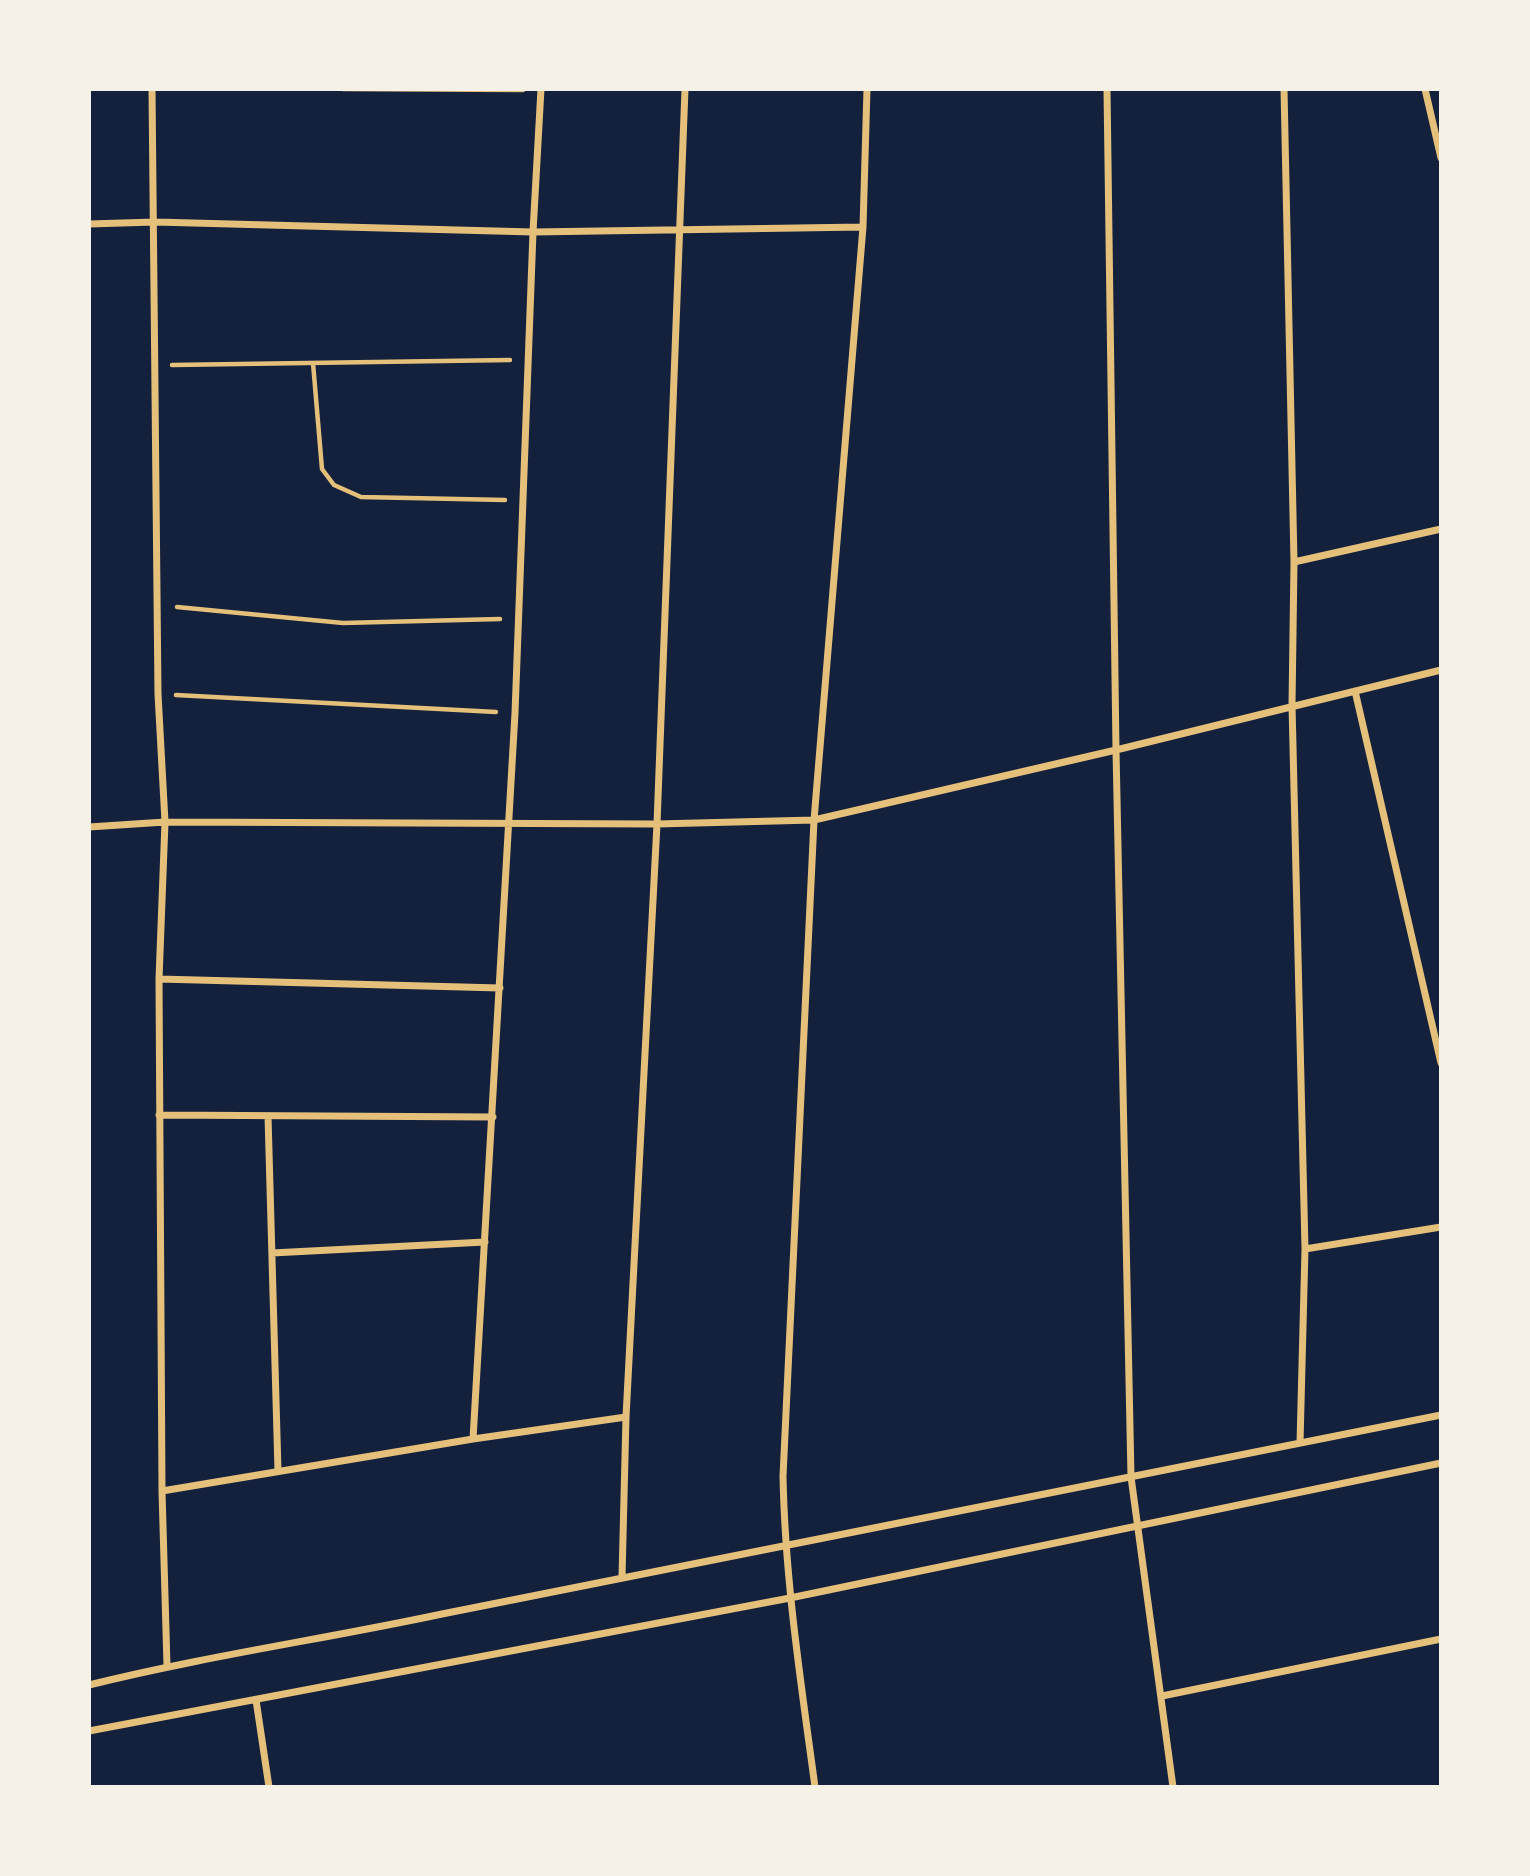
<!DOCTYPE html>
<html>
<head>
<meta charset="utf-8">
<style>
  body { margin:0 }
  #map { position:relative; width:1530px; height:1876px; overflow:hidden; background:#14213d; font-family:Raleway,sans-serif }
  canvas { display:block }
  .frame { position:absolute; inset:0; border:91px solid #f6f1e7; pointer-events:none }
</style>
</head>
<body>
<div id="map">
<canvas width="1530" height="1876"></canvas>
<div class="frame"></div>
</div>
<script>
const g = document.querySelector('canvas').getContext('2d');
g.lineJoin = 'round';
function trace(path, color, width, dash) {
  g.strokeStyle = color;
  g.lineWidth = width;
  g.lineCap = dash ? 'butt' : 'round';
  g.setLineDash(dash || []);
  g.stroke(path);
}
trace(new Path2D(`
  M343,89L523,90
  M313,363L322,469L334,485L361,497L505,500
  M172,365L510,360
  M177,607L343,623L500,619
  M176,695L496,712`), '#e5c07b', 4.5);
trace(new Path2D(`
  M152,89L158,694L165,822L159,979L162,1491L167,1666
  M1107,89L1116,750L1131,1477L1173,1787
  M1284,89L1294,562L1292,705L1305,1249L1300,1443
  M1425,89L1441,158
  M89,224L155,222L533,232L863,227
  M1294,562L1441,529
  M1355,691L1441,1063
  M89,827L165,822L657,824L814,820L1116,750L1441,670
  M159,979L500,988
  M159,1115L493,1117
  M268,1116L278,1471
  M1305,1249L1441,1227
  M272,1253L485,1242
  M473,1439L515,713L533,232L541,89
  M162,1491L473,1439L626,1417
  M622,1577L626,1417L657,824L685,89
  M89,1685C206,1656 325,1639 442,1614C775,1546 1108,1480 1441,1415
  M1162,1696L1441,1639
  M256,1700L269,1787
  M89,1731L790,1598L1441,1463
  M815,1787C801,1683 785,1580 783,1476L814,820L863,227L867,89`), '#e5c07b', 7);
</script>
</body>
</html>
